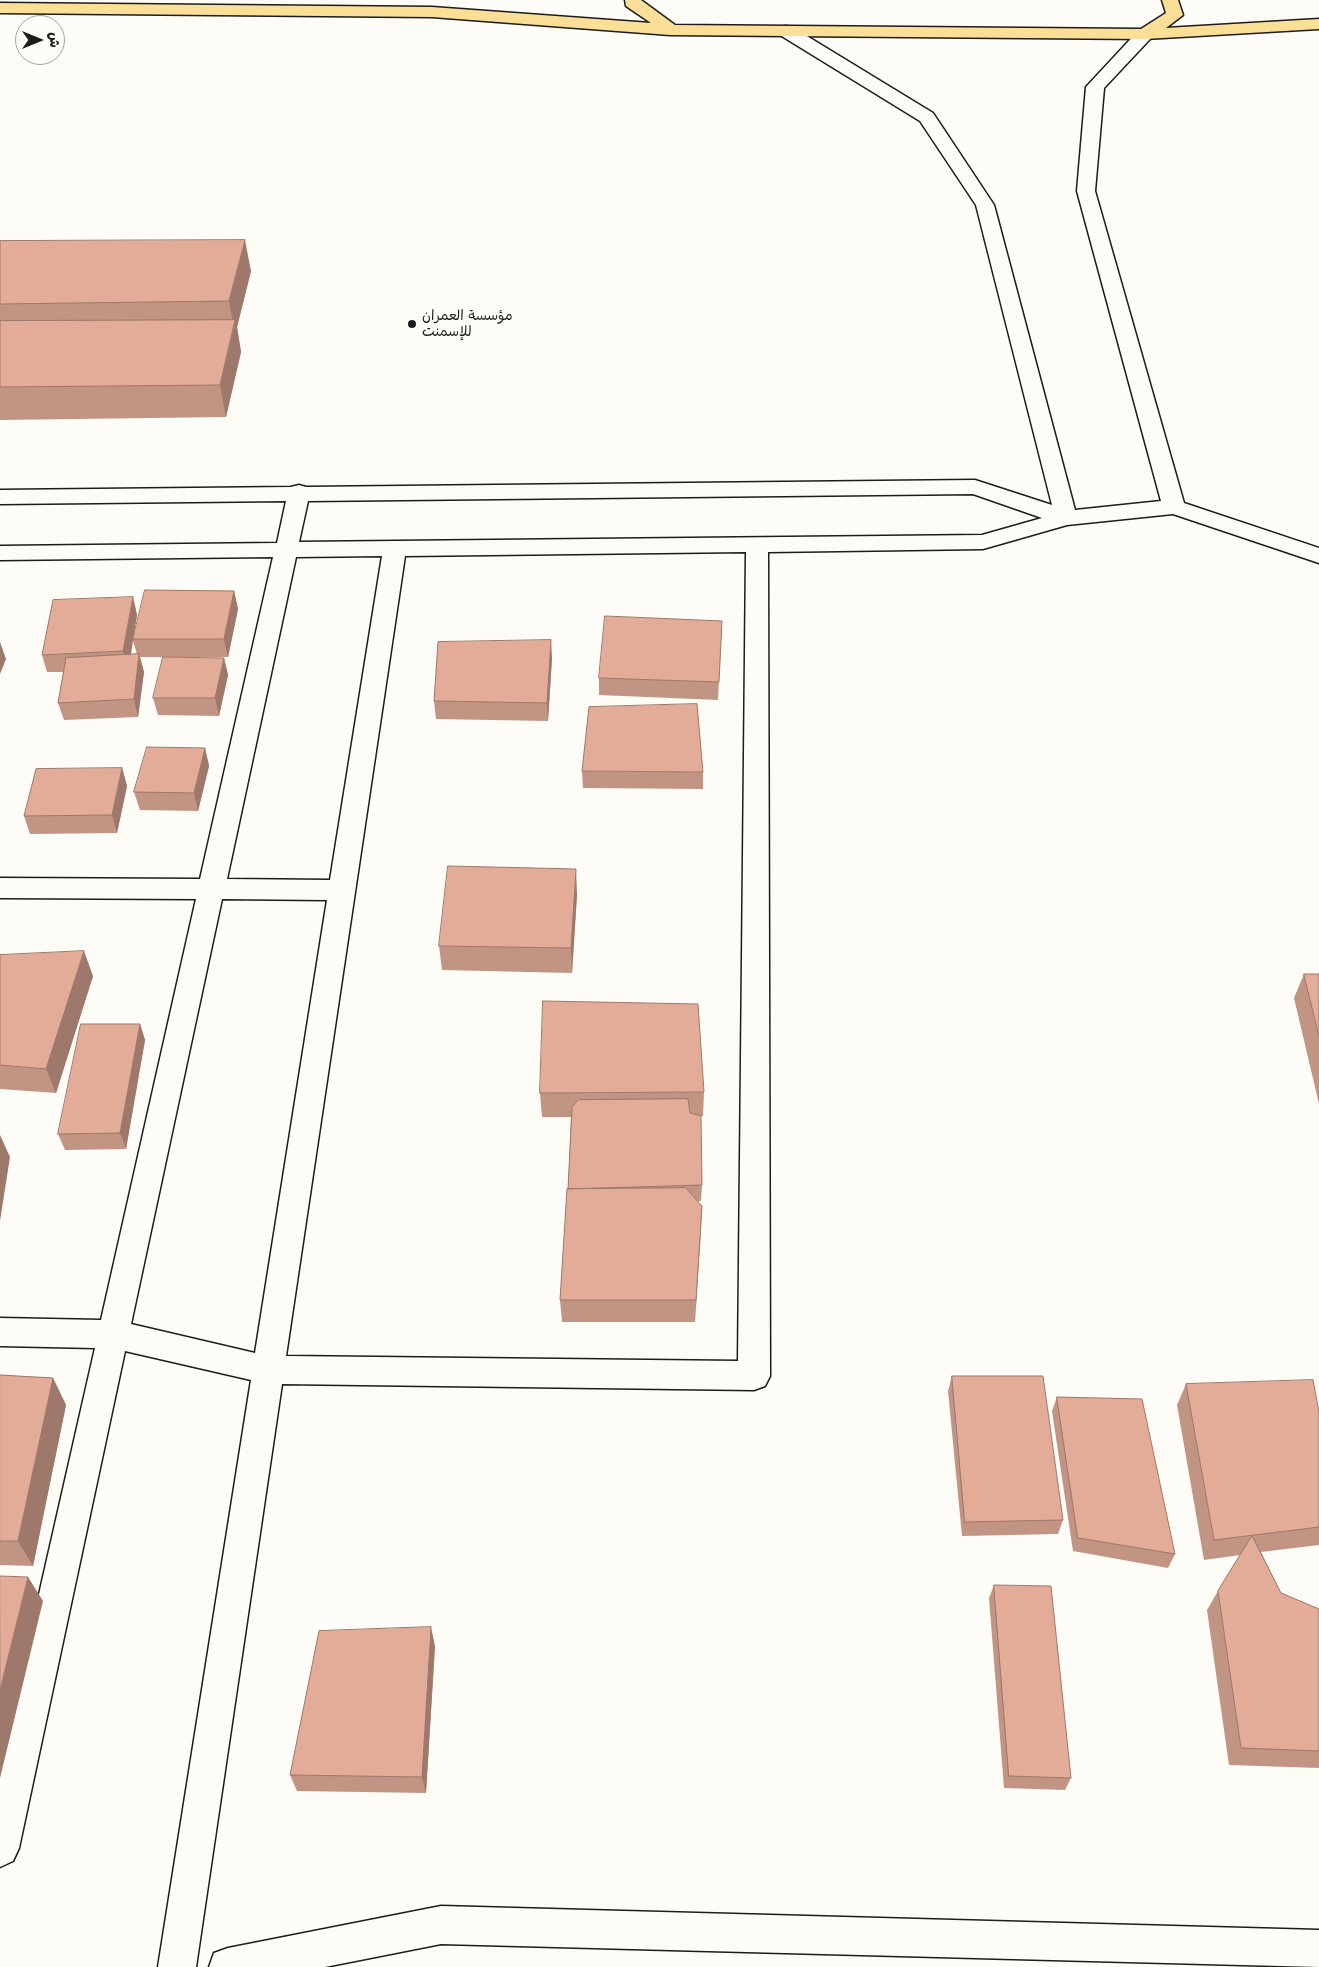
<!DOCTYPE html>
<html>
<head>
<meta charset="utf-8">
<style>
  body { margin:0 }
  #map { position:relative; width:1319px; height:1967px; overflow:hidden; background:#fdfcf7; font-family:"Comic Neue","Playpen Sans Arabic",sans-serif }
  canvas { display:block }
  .north { position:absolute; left:15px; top:15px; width:50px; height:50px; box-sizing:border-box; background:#fdfcf7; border:1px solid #a3a29f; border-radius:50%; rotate:90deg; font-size:14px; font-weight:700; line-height:20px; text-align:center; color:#1c1c1c }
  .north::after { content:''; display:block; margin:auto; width:18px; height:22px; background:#1c1c1c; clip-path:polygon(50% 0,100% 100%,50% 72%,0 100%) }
</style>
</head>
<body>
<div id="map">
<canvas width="1319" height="1967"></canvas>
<div class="north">ش</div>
</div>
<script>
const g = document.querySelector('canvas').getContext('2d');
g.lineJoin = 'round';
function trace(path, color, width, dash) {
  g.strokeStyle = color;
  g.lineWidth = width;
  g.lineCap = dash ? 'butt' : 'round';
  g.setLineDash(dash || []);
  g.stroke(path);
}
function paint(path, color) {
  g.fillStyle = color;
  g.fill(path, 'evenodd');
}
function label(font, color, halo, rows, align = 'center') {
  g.font = font + ' "Comic Neue","Playpen Sans Arabic",sans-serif';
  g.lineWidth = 5;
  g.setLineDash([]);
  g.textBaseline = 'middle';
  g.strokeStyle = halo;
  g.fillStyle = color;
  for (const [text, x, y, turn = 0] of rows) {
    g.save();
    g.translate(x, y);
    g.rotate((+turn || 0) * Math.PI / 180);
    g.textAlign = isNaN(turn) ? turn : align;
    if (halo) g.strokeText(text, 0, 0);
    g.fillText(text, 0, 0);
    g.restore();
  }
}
const minor = new Path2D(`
  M786,26L792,27L933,113L994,205L1075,510L1161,501L1077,191L1086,87L1139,30H1151L1154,34L1151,38L1104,88L1095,191L1184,503L1319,548V563L1173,514L1067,525L983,549L768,552L770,1376L765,1386L754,1390L282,1384L196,1967H158L251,1380L125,1351L19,1848L13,1861L0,1867V1766L95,1348L0,1346V1318L101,1320L196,899L0,898V878L200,879L273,557L0,560V546L277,543L286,501L0,504V490L291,487L299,485L306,487L975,480L1052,505L976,205L920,121L780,35L778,31L780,27ZM973,494L1042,518L982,535L299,542L308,501ZM746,552L738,1361L286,1356L405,556ZM382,556L330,880L227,879L296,557ZM222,899L327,900L255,1353L131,1324Z
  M441,1906L1319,1930V1967L441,1944L325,1967H209L214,1953L228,1948Z`);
const major = new Path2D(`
  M625,0H641L675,25L1141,29L1166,13L1162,0H1178L1183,15L1166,28L1319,19V29L1145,39L670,35L432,17L0,13V3L432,7L651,23L626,6Z`);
trace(minor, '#1c1c1c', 3);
trace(major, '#1c1c1c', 3);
paint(minor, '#fdfcf7');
paint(major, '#fbdf96');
paint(new Path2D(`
  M0,241L251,271L237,327L241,352L226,417L0,420Z
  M234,591L238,609L228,657H140L144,672L138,717L64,720L58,703L63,672H47L42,655L133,597L137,615L134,632ZM133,641L137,654L131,655Z
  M722,621L718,700L599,695V678Z
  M224,658L228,675L219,716L158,715L153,698Z
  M552,658L548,721L436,719L434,701Z
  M205,748L209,766L198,811L140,810L134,792Z
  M122,768L127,786L117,833L30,834L24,816Z
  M582,771L703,772V789L583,788Z
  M577,894L572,973L442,970L439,946Z
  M0,955L93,976L56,1093L0,1089Z
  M1304,974H1319V1104L1294,998Z
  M140,1024L145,1040L126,1149L65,1150L58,1134Z
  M704,1092L703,1116H699L702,1185L701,1201H697L702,1206L695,1322H562L560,1300L568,1189L571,1117H542L540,1093Z
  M0,1375L53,1378L66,1405L33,1566L0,1565Z
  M952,1376L1063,1520L1058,1534L962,1536L948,1391Z
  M1186,1384L1319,1412V1545L1261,1552L1281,1593L1319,1609V1768L1229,1765L1207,1610L1218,1591L1240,1555L1204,1560L1177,1405Z
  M1057,1397L1175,1554L1168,1568L1073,1551L1052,1411Z
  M994,1585L1071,1778L1065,1790L1004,1788L989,1598Z
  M435,1646L426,1793L297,1791L290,1775Z`), '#c29483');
paint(new Path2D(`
  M245,240L251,271L237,327L241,352L226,417L220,385L234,327L229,301Z
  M234,591L238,609L228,657L224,639Z
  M133,597L137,615L128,669L123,651Z
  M551,640L552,658L548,721L547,703Z
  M0,642L6,659L0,674Z
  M139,654L144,672L138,717L134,699Z
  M224,658L228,675L219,716L215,698Z
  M205,748L209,766L198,811L194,793Z
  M122,768L127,786L117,833L112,815Z
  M576,869L577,894L572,973L571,948Z
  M84,951L93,976L56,1093L46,1069Z
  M140,1024L145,1040L126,1149L120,1133Z
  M0,1135L10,1157L0,1221Z
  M702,1206L701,1229L695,1322L696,1300Z
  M53,1378L66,1405L33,1566L18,1541Z
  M28,1577L43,1601L0,1778V1690Z
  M431,1627L435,1646L426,1793L422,1777Z`), '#9e786a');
const building = new Path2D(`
  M245,240L229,301L0,304V241Z
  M235,320L220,385L0,387V321Z
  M145,590L234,591L224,639H133Z
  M133,597L123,651L42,655L53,600Z
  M605,616L722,621L719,682L599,678Z
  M551,640L547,703L434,701L438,642Z
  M139,654L134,699L58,703L66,658Z
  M163,657L224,658L215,698H153Z
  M697,704L703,772L582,771L589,707Z
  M147,747L205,748L194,793L134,792Z
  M122,768L112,815L24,816L36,769Z
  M448,866L576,869L571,948L439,946Z
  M84,951L46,1069L0,1065V955Z
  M1304,974H1319V1036Z
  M543,1001L698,1004L704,1092L540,1093Z
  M81,1024H140L120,1133L58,1134Z
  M688,1099L690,1113L701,1116L702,1185L568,1189L572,1107L578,1100Z
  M686,1188L702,1206L696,1300H560L567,1189Z
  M0,1375L53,1378L18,1541H0Z
  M952,1376H1043L1063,1520L965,1522Z
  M1313,1380L1319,1412V1527L1214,1540L1186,1384Z
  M1057,1397L1142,1399L1175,1554L1078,1538Z
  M1252,1536L1281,1593L1319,1609V1751L1241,1748L1218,1591Z
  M0,1576L28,1577L0,1690Z
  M994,1585L1051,1586L1071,1778L1009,1776Z
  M431,1627L422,1777L290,1775L319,1631Z`);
paint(building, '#e2ac98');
trace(building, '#9e786a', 1);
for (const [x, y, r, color] of [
  [412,324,5,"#1c1c1c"]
]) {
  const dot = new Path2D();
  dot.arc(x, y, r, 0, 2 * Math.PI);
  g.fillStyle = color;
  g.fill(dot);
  trace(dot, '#fdfcf7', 2);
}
label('14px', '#1c1c1c', '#fdfcf7', [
  ["مؤسسة العمران",422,316],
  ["للإسمنت",422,332]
], 'left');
</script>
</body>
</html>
